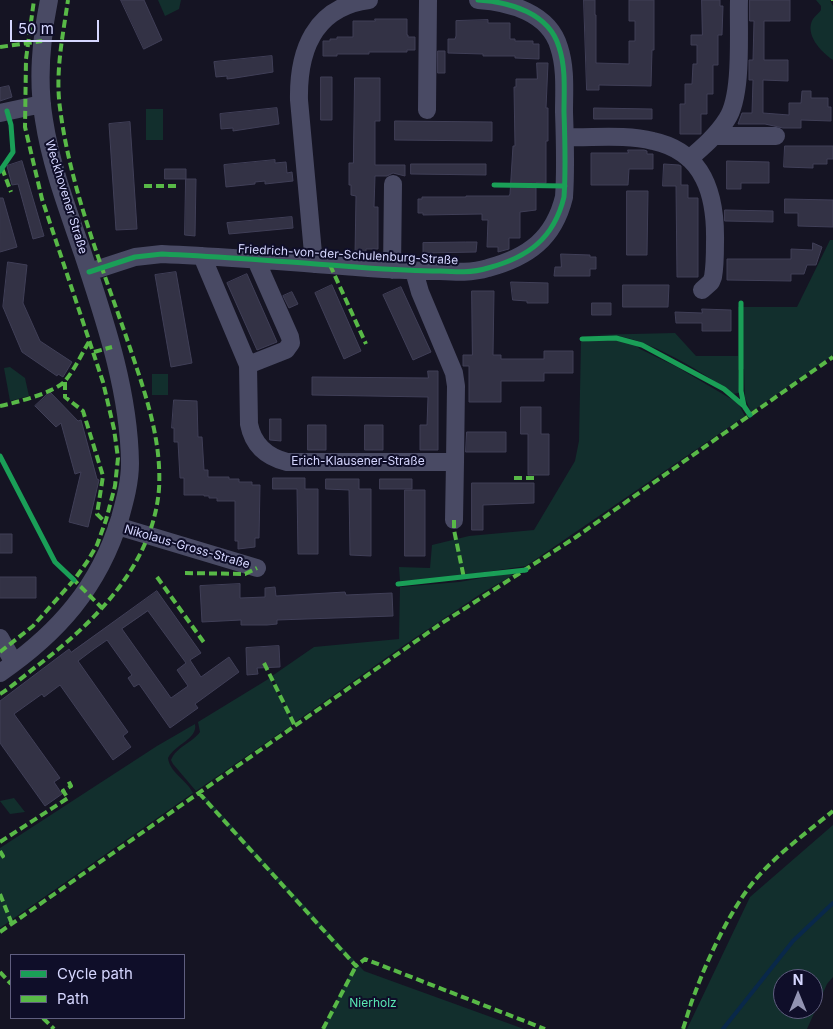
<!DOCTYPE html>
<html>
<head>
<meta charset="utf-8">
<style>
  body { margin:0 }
  #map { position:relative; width:833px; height:1029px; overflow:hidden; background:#151423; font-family:Inter,sans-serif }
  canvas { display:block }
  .legend { position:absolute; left:10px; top:954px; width:175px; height:65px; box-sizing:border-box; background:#0f0e29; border:1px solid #5f5e7f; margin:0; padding:6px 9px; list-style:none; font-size:15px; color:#d6d7ff }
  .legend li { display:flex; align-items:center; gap:10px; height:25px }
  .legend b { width:25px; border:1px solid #5f5e7f }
  .north { position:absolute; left:773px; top:969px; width:50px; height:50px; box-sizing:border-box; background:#0f0e29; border:1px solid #5f5e7f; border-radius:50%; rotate:0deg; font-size:14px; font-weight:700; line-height:20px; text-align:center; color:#d6d7ff }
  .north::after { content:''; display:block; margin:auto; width:18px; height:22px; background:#9293b2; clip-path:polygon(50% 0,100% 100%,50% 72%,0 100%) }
  .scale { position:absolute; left:10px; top:20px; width:89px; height:22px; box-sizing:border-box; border:2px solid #d6d7ff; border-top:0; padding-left:6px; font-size:15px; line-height:18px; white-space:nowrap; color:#d6d7ff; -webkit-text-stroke:4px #0f0e29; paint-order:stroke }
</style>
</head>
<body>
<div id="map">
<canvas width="833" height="1029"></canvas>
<ul class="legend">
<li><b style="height:6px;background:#1a9f57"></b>Cycle path</li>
<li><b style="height:6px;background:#58b947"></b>Path</li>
</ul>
<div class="north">N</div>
<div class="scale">50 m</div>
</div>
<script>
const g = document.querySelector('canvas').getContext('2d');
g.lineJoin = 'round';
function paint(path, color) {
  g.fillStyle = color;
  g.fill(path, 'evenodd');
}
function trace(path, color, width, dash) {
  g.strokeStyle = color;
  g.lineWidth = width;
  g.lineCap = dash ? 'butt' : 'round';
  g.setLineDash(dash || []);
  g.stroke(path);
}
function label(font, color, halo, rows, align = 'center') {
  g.font = font + ' Inter,sans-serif';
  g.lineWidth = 4;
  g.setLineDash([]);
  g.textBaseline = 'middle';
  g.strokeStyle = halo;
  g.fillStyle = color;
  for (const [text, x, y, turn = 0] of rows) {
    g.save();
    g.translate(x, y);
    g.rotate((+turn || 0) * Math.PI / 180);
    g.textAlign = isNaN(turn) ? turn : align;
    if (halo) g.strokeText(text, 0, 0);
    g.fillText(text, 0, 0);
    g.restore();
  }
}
paint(new Path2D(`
  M158,0H181L179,9L165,16Z
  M816,0H830L833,6V60C821,52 804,34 813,19C815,16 819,13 821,10V6Z
  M146,109H163V140H146Z
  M830,240H833V355L751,412L745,398L744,369L738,370L739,393L732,394C707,374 654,343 623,337C612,335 600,336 589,335L675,333L696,356H738V307H797Z
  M596,340C611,340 630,338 640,349L677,367L738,403L745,416L526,566L437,579L400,581L399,567L430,568L432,545L469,536L534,530L575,461L579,441L581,342Z
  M10,367L25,378L29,396L10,401L4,368Z
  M152,374H168V395H152Z
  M510,573L513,575L482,593L400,648L294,723L272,676L314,647L399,639L400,587L459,582Z
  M270,678L293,724L196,791L173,764L171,760C176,747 192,743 200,732L198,722Z
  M195,724C198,739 175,744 168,758C170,773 187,780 193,793L0,928V848L157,746Z
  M203,794L364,971L524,1029H322L354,966L200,796Z
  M14,798L25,812L10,814L0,801Z
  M833,825V977L827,984L807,1029H687L750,897ZM783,979H813V1009H783Z`), '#122f2d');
trace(new Path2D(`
  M723,1029L793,941L833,903`), '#09284a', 4);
const building = new Path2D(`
  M121,0H144L162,40L144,49Z
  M584,0H595V15H596V63L629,64V41H635V21H629V0H654V50H652L651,86L599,85V90H587Z
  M702,0H720V6H723L722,35H718V65H713V94H707V114H701V134H680V104H685V84H692L693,64H697V45H691V35H702Z
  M750,0H790V21H764V60H788V81L763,80V113L789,115V103H801L802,91H811V98H828V107H831V121L801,120V128H783L765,124H738L742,113H752L753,80H749V60H753L754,21H750Z
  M375,19H407V35H408V37H415V50H407V52H369V54H337V56H323V41H330V39H337V37H353V21H375Z
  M488,20V23H510V39H515V41H533V44H539V59L515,58V56H483V54L448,53V39H455L456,36V21Z
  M438,51H445V73H438Z
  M272,56L273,72L235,78L227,79V76L216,77L214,62Z
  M537,63H548L546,108H548V141H546V183H536V210L520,212V238H509V249L498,252V247H487L488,220H482V214L423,215V213H418V199H422V197H466V196H509L510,194L513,146H515L514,87H516V79H537Z
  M321,77H332V120H321Z
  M355,78H380V121H375V165H405V176L393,173L387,176H375L374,207H378V249H366V255H355L356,196L351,195V185H349V163H353Z
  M9,86L12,97L0,101V88Z
  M277,108L279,124L233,131V128L221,129L220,114Z
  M594,108L652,109V119H594Z
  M395,121L492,122V141L395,140Z
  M130,122L137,229L116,230L109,124Z
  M785,146H833V159H827V164H813V168L784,167Z
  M628,150H644L647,151V154H653V169H629L628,185H591V153H628Z
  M275,160V163L286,162L287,173L292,172L293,181L265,184V181L255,182V184L226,187L224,165Z
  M22,161L44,236L33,239L18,184L12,185L7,166Z
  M727,161L769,162V183H741V189H727Z
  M411,164H486V175L411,174Z
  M664,164L679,165L681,166V185H688V198H698V277H677L676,186H663Z
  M165,169H186V179H165Z
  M186,179H196L195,236L185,235Z
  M627,191H648L647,255H627Z
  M0,198H3L17,247L0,252Z
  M785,199L833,200V227L798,226V213H785Z
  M725,210L773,211V222L725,221Z
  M292,217L293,228L229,234L227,223Z
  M466,242H477L476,252L423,253V243Z
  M813,243L822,247L816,265H807L804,274H791V281L727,280V259H791V249L812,250Z
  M561,254L590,255V257H596V269H590V276H554L555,267H561Z
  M8,262L27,265L23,303L40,341L72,362L63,377L58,374L57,376L22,352L3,307Z
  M176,272L192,363L171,367L155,275Z
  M247,274L277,342L257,350L227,283Z
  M511,282L548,283V303H527V301L513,300Z
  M332,285L361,351L344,359L315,293Z
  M623,285H669L668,307H623Z
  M401,287L431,352L413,360L383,295Z
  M472,291H494L493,355H501V359H544V351H573V373H544V381H501V402H469V366H463V355H472Z
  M292,292L298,304L289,308L283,296Z
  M592,303H611V315H592Z
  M702,309L731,310V331H702V323H676L675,312L702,313Z
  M428,371H438V450H420V425H427L428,397L312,395V377L428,378Z
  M50,392L78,421L81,420L97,479L99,480L88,527L69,522L81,472L75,474L61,423L56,427L35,406Z
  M174,400L197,401L198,437H202L204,470H208V477H229V479H239V482H252V485H260L259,538H255V547L238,549V541H235V501H217V498H209V496H204V495H184V478H180L178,442H174V428H172Z
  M521,407H541V434H549V475H528V434H521Z
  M270,419H281V441L270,440Z
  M308,425H326V450H308Z
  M365,425H383V450H365Z
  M467,432H506V452H466Z
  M273,478H305V489H318V554H298L297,489H273Z
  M326,479H359V489H371V556L350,555L349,490L326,489Z
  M380,479H412V489H380Z
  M472,483H534V503L483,505V530H472Z
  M405,490H425V556H405Z
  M0,534H12V553H0Z
  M0,577H36V598H0Z
  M240,584V598L265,597V588L275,587L276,596L345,592L346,595L392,593L393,616L277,620V624L267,625H241V620L202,622L200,586Z
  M157,591L201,653L190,660L201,677L229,657L239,672L195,704L198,708L170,728L139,684L134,687L128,678L132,675L107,640L94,649L78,661L128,732L123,736L131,747L113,760L60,685L44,697L42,694L14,714L60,778L54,782L62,794L45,806L0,743V701L69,649L71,652ZM148,611L186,663L177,670L188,686L171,698L122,629Z
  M279,646L280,667L257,668L258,674L247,675L246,648Z`);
paint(building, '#333245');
trace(building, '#403f57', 1);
trace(new Path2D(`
  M427,110L428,0
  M0,113L42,104
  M715,136H776
  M565,137C593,138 625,134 653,141C705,152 716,196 715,242C715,254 715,266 713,277L711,282L702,290
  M689,159C703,147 717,135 727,119C743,95 738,31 739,0
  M202,256L248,365L249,424C253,445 267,457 287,462H455L456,386L454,373L420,292L414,271
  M314,264L299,100C298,51 314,7 369,0
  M392,270L393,184
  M89,272L135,257L162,254C227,257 291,262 356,267C384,269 411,271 439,271C456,272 472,273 488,268C529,257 554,238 564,197C566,169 565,140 564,112C564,91 566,68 559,47C549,13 510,2 478,0
  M248,365L286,350L291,343L290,337L256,260
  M454,520L455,462
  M117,526L257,568
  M0,638L14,663
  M0,673C58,633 99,587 120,518C125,500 130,482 130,463C129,391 105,321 83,254C68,210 51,166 44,120C37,79 41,40 49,0`), '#494a64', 18);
trace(new Path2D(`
  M833,0V1
  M0,47L42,41
  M2,168L11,192
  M144,186H177
  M330,265L366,344
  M94,352L112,347
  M65,382V397L83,411L103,476L97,514L105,522
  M0,406C15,403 56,392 65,381C75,369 82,353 90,340
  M514,478H536
  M454,520V530L464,578
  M185,573L245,574L257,568
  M157,577L205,644
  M72,578L102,608
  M0,652L33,626L74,580L87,562L97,545L106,520L115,486L118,458L114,429L103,382L42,199L25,127L26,59L34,0
  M264,663L295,726
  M0,694C13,686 25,675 37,666C94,623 153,565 159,489C162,438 144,390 128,342C102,266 70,188 60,108C55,72 63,35 68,0
  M199,793L356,966L365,959L545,1029
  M0,842L68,798L63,791L71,786L68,780
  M0,851L3,856L0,858
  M0,894L12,924
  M0,932L439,625L576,537L833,357
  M0,972L11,984
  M43,1018L54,1029
  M323,1029L356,966
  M683,1029C687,1017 690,1005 695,993C707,960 729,913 751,885C774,856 805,834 833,811`), '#58b947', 4, [8, 4]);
trace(new Path2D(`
  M0,171L13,152L11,125L7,111
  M494,185L565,186
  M89,272L135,257L162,254C227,257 291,262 356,267C384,269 411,271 439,271C456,272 472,273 488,268C529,257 554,238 564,197C566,169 565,140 564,112C564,91 566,68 559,47C549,13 510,2 478,0
  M741,303V391L744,406
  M582,339L616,338L642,345L724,389L744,406L750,415
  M0,456L55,562L74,580
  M398,584L526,570`), '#1a9f57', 5);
label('12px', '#d6d7ff', '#0f0e29', [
  ["Weckhovener Straße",66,197,73],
  ["Friedrich-von-der-Schulenburg-Straße",348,255,3],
  ["Erich-Klausener-Straße",358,461],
  ["Nikolaus-Gross-Straße",187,547,16]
]);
label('12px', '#59e8b3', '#0f0e29', [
  ["Nierholz",373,1003]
]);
</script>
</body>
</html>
